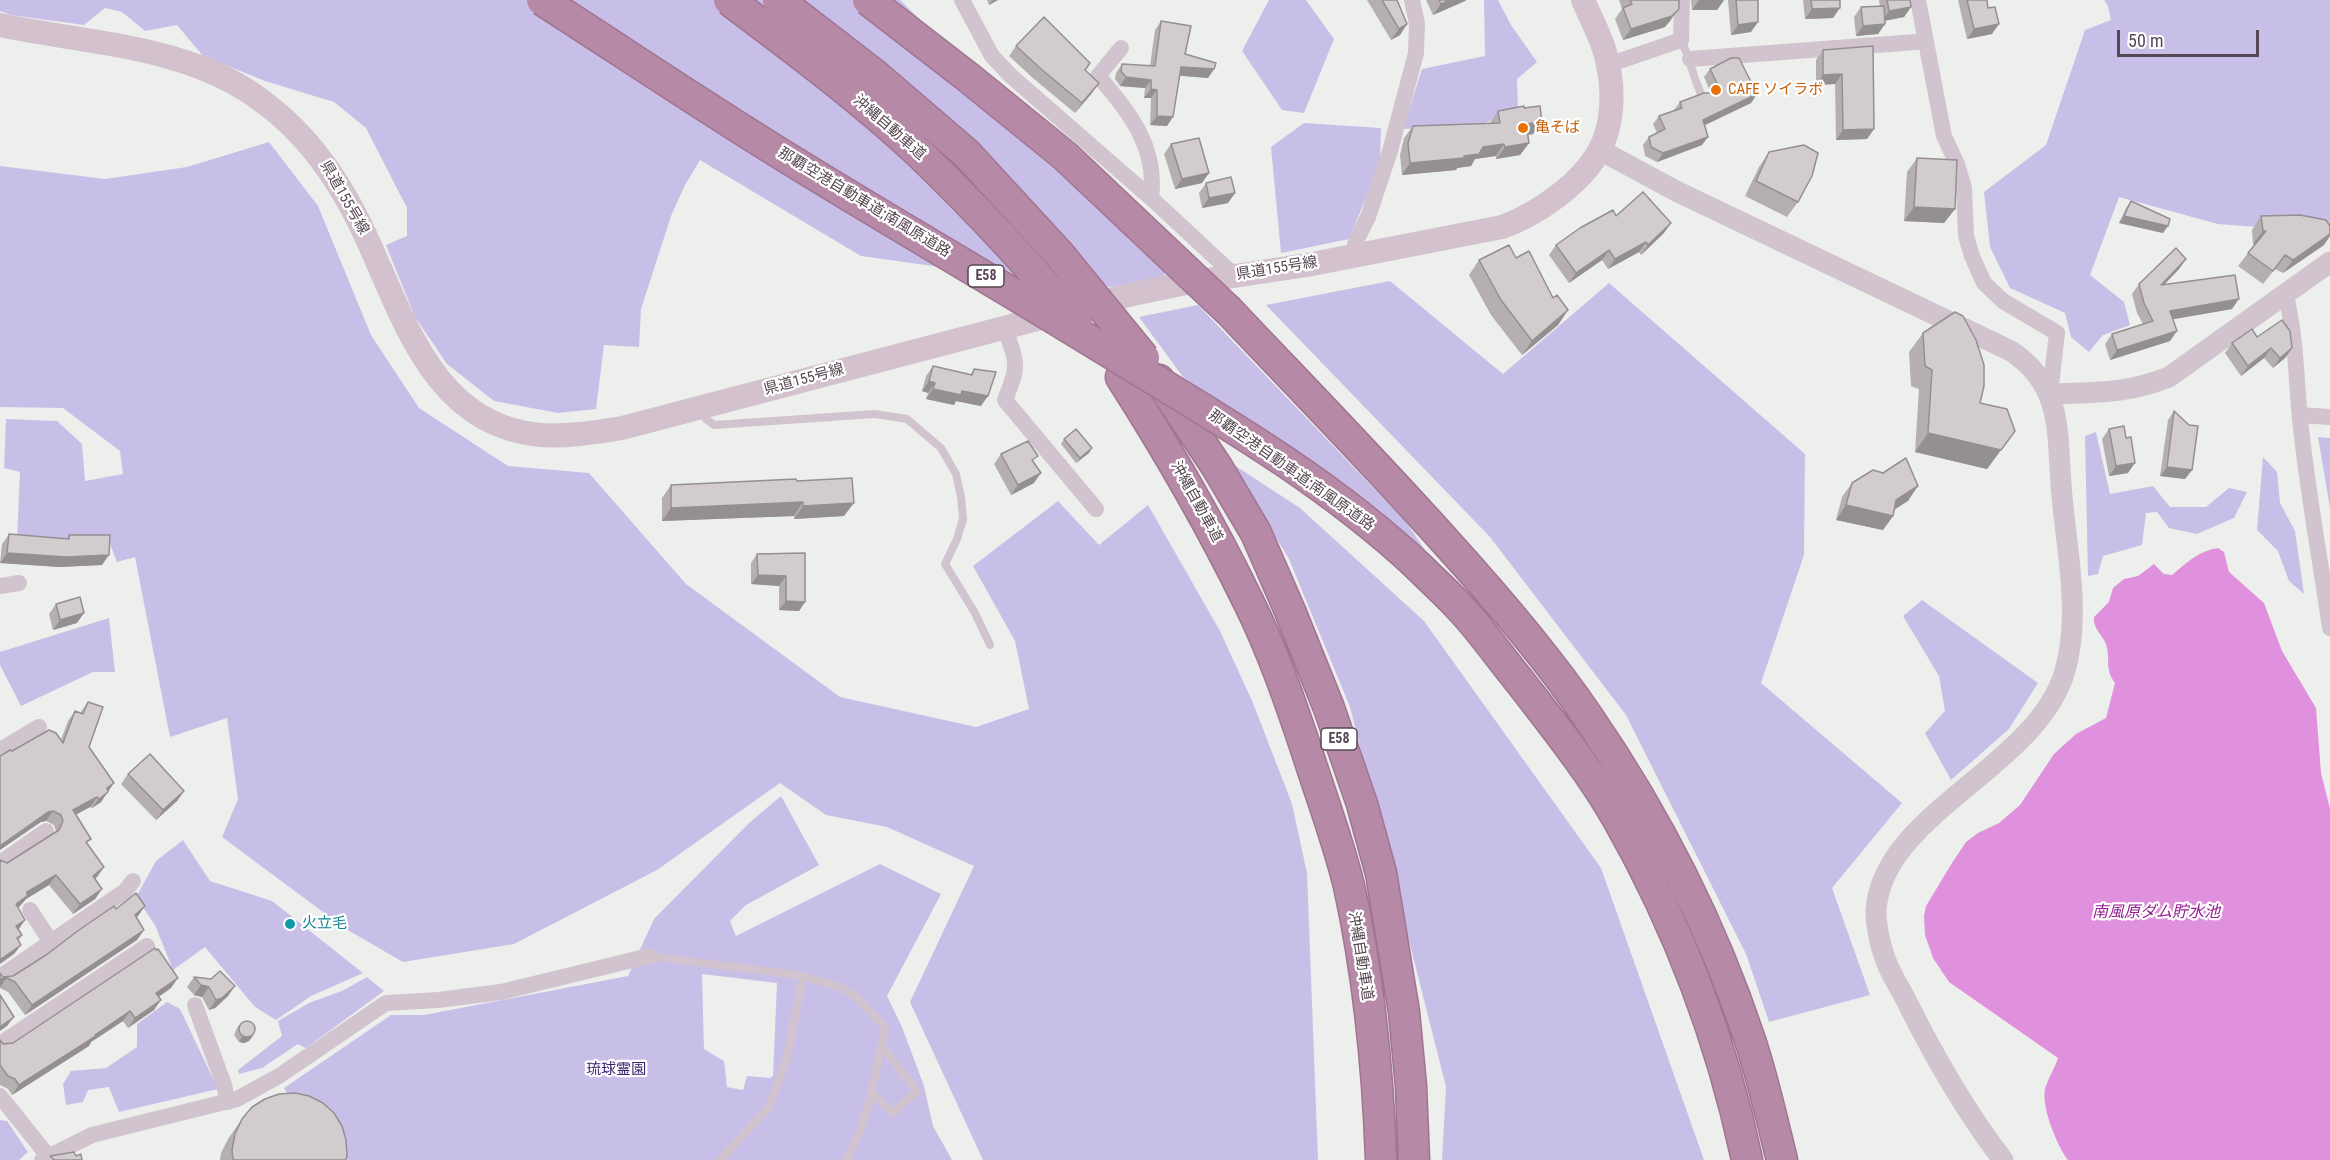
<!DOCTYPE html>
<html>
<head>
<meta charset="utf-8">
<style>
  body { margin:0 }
  #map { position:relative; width:2330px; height:1160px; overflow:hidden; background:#edefec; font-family:"Roboto Condensed",sans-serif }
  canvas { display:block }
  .scale { position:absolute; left:2117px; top:30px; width:142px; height:27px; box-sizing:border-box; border:3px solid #574752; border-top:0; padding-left:8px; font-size:18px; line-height:21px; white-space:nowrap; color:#574752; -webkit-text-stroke:4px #fff; paint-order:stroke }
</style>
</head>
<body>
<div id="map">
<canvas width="2330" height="1160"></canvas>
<div class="scale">50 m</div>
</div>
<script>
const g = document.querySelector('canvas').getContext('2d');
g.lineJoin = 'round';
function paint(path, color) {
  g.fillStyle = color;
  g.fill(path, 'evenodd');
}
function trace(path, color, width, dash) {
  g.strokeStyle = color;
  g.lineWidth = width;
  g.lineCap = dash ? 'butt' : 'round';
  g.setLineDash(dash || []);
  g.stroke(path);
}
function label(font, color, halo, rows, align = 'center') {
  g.font = font + ' "Roboto Condensed","Noto Sans JP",sans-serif';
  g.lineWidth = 4.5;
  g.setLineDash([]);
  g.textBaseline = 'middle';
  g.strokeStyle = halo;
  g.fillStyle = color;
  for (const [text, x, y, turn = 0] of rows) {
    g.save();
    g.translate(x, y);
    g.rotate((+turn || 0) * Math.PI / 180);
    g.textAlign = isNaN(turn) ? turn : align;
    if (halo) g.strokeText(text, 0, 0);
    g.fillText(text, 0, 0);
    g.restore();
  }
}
paint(new Path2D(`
  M0,0H900L950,49L1179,247L1163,277L1111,287L1005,276L861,256L700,160L685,185L671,216L641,309L639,347L604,345L596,409L558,413L494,401L447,364L415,317L386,245L407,236V208L366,128L334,102L265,81L203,56L177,25L145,31L122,12L105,8L84,25L11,15L0,11Z
  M1269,0H1306L1334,39L1304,113L1282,110L1242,51Z
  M1484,0H1498L1511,25L1537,62L1517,79L1518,110L1480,125L1403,129L1422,69L1485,56Z
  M2104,0H2330V228L2325,232L2218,224L2119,197L2090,275L2124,302L2130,325L2103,335L2089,352L2071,337L2065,313L2010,288L1990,247L1984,192L2046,145L2085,30L2111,20L2108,6Z
  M1304,123L1381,128L1380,164L1349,239L1281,253L1271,147Z
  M269,142L318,206L371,335L419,408L508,466L589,473L686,584L840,697L976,727L1029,709L1015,641L973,566L1058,501L1099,545L1148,505L1220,631L1253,703L1292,804L1307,873L1318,1160H983L910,1002L974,866L887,827L826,815L780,783L657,870L514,944L403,962L346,929L222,837L238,799L227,718L170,737L135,557L117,562L108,539L17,540L20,472L4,468L6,419L57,421L82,444L85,481L123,474L120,451L63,408L0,407V166L105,179L187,167Z
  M1390,281L1503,374L1609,283L1805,454L1804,555L1761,683L1902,803L1832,888L1870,995L1769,1022L1746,954L1626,715L1490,537L1266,305Z
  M1198,305L1406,522L1435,565L1311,466L1183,377L1139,317Z
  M2096,432L2110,494L2153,486L2170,507H2206L2229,488L2247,492L2234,518L2197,534L2169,528L2157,512L2146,513L2142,545L2103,556L2098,574L2088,576L2085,436Z
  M2318,437L2330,438V508Z
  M2263,457L2277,472L2280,503L2295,531L2304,594L2289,581L2278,551L2257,530Z
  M1231,463L1300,508L1424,621L1601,868L1704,1160H1442L1446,1087L1350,707L1289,559Z
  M1922,600L2038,683L2009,729L1951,780L1925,733L1945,711L1939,676L1903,616Z
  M109,618L115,672H93L21,706L0,665V652Z
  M781,796L819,865L746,905L730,921L736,936L880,864L941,894L887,996L902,1027L924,1086L933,1126L952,1160H348L310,1106L298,1112L284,1088L391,1015H424L628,976L654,919L749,823ZM702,974L777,983L773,1076L770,1078L747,1076L743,1090L727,1087L724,1061L704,1049Z
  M183,840L210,881L272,901L363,973L311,996L276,1020L255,1007L205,947L173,970L155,925L136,897L156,861Z
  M367,977L384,991L306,1048L298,1044L262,1068L239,1074L238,1070L282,1036L278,1021L309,1003L344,990Z
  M167,1002L180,1009L218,1089L119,1112L109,1087L88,1090L83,1102L66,1105L63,1084L71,1071L106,1068L137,1047V1024Z
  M0,1120L7,1121L28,1152L19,1160H0Z`), '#c8bfe8');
paint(new Path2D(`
  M2218,548L2224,552L2229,572L2264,603L2282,651L2316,708L2321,773L2330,809V1160H2068C2057,1146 2041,1106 2045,1089C2048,1078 2055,1068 2058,1058L1949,982L1933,958L1925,935L1924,916L1926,906L1952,863L1966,842L1978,833L1999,823L2020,805L2054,754L2076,734L2106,718L2115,683C2104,668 2111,660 2106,644C2102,634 2093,629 2094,617L2109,602L2113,588L2124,579L2138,576L2154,564L2164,574L2172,575C2186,563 2200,550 2218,548Z`), '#e091dd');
const motorway = new Path2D(`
  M1229,311C1301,387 1374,462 1445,541C1495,596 1546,655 1588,717C1656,816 1712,926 1750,1040C1763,1079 1772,1120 1782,1160
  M1121,377C1167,449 1210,523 1248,601C1272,649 1290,701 1307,752C1321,796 1338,841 1349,886C1368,973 1378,1072 1381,1160
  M1159,380L1217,467L1256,533L1290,611L1329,708L1362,804L1381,873L1404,1012L1411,1086L1414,1160
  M1419,567C1434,582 1450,596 1464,612C1484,634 1502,660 1521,683C1555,727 1591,772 1619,821C1679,927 1722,1041 1747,1160`);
trace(motorway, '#a17591', 33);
trace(new Path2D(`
  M1681,40C1690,58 1693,78 1702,96
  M701,411L706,419L714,425L875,414L907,419L941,448L956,474L961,497L963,519L957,539L945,564L975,613L990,645
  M649,956L803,976L842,988L857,998L885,1027C876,1070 868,1123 846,1160
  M871,1092L893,1113L917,1091L881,1045
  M720,1160L769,1107L787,1058L803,976`), '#d2c4ce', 8);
trace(new Path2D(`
  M962,0L992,56L1011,76L1151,198L1235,276
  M1918,0L1944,136L1957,164L1964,188L1966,236L1972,256L1984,283L2003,301L2057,333L2050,394
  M1121,48L1098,76C1129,111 1158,148 1151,198
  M1690,59L1916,42L1925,40
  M1608,65L1681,40L1682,0
  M1352,256L1356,241L1368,217L1390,151L1416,53L1417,24L1412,0
  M2285,292C2296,334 2296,377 2300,419C2307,489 2320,558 2330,628
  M1005,329C1018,365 1019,365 1005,400L1096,509
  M2300,415L2330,417
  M0,586L19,583
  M0,750L39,727
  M0,863L46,831
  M30,910L51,942
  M0,977L125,891L133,881
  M195,1005L224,1085L228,1102
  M0,1044L147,946
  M0,1096L48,1156
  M42,1160L92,1135L237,1099L279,1076L386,1003L438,1000L501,992L649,956`), '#d2c4ce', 16);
trace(new Path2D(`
  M1600,150L1676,191L2011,351C2062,385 2057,429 2061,484C2065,544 2082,611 2065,671C2037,768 1880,814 1876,912C1876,925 1880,945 1885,958C1890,974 1901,989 1908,1004C1935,1058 1966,1112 2003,1160
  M2050,394C2095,392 2127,394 2169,377L2330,262`), '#d2c4ce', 21);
trace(new Path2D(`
  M0,25C89,44 192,45 266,104C307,135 335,174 358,220C400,303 427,426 541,435C568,437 595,432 622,428L1133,294L1181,284L1307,265L1502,227C1536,215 1581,184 1599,151C1613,127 1614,91 1608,65C1604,42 1592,21 1583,0`), '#d3c1cd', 24);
trace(motorway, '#b689a6', 30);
const motorwayBridge = new Path2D(`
  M542,0C626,54 709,110 794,162C886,219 980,273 1073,330C1191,403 1317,471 1419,567
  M729,0C794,49 859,97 918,152C974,206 1028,263 1077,323
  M778,0L874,74L966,153L1059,254L1144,358
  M868,0L969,78L1065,156L1229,311`);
trace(motorwayBridge, '#a17591', 33, []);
trace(motorwayBridge, '#b689a6', 30);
paint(new Path2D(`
  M987,0H998L989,5Z
  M1367,0H1397L1407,24L1400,35L1391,40Z
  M1426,0H1466L1465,1L1433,15Z
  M1619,0H1679L1671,20L1665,27L1623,40L1615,19L1622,9Z
  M1691,0H1724L1717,10H1692Z
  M1728,0H1758L1751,32L1731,35Z
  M1803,0H1840L1833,18L1805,19Z
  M1879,0H1910L1911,7L1904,17L1885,21V24L1878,34L1856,36L1854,17L1861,7L1880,6Z
  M1958,0H1987L1992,34L1967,39Z
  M1161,21L1185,54L1214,69L1208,78L1180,76L1167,126L1150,125L1151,98H1144L1145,88L1120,86L1115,79L1116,73L1122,64L1150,66L1155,30Z
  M1016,46L1092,93L1075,113L1034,79L1009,56Z
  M1873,46L1874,129L1867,139L1836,140L1835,84L1816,85V60L1823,50Z
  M1710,69L1757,94L1751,103L1704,125L1702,145L1657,162L1645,156L1643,145L1649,137L1657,133L1653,124L1659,116L1674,110L1680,102L1711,93L1704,77Z
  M1524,108L1542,122L1533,134L1528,135L1529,143L1520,155L1496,159V156L1475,159L1471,166L1457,168L1456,170L1402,175L1400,155L1404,138L1413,126L1490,123L1498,111Z
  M1171,144L1202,183L1175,189L1164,154Z
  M1769,152L1798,202L1787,217L1745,196L1759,167Z
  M1917,158L1955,209L1944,223L1904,221L1907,172Z
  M1206,183L1235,193L1228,203L1202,208L1199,193Z
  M2131,201L2163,233L2119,223L2126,208Z
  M1616,216L1664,233L1641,255L1639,252L1608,269L1602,260L1569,283L1549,255L1556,245Z
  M2261,216L2324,245L2283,273L2275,269L2263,284L2238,266L2255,244H2253L2252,230Z
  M1516,258L1553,298L1568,310L1558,325L1522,355L1491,315L1469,275L1479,260Z
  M2186,259L2179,269L2164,285L2232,309L2173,319L2170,341L2110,360L2105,344L2112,334L2143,324L2137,313L2132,294L2139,284Z
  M1923,333L1980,403L2015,431L1987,469L1915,452L1919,389L1911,386L1909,352Z
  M2257,337L2292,348L2285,358L2273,368L2264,358L2241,376L2225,353L2232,343Z
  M933,366L970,375L974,369L981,406L956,401L954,405L926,399L928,393L922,391L926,376Z
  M2174,411L2189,425L2192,470L2185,479L2160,476L2168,420Z
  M2109,429L2126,438L2128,473L2109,476L2102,439Z
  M1064,439L1089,453L1076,463L1061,444Z
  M1001,454L1034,462V483L1011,495L994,464Z
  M797,481L844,516L794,519V516L662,521V498L671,485Z
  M1852,483L1908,501L1895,509L1893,516L1883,530L1836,520L1842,497Z
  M9,534L66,539L69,535L102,565L59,567L0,563L2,544Z
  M805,553V602L799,611L779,610V586L751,584V563L757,554Z
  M56,604L77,623L53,630L49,614Z
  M88,702L89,747L108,791L101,802L92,808L90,807L75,815L87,844L104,867L95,879L102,889L95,899L73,914L49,885L26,899L18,908L25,920L19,929L22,935L19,940L21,945L14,954L7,863L56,831L54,825L46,821L41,822L12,751L61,740L68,721L75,711L80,713Z
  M128,774L184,791L177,801L156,820L121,784Z
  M145,906L136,917L144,930L137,940L25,1015L8,992L0,988V973L3,977L13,976L46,955L116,909Z
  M194,977L228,996L215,1008L209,1010L202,997L194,995L187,987Z
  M171,988L159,997L154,1010L128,1028L123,1021L91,1042L89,1046L12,1095L8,1089L0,1085V1040L3,1044L13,1043Z
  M239,1025L249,1041L244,1043L239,1042L234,1035L236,1030Z
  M242,1119L346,1160H220L221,1153L228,1139Z`), '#b5afb2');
paint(new Path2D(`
  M993,0H998L989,5Z
  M1450,0H1466L1465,1L1433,15L1441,4Z
  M1699,0H1724L1717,10H1692Z
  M1911,7L1904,17L1882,21L1889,11Z
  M1840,8L1833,18L1805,19L1812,9Z
  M1679,9L1665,27L1623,40L1631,29Z
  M1758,22L1751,32L1731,35L1738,25Z
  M1407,24L1400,35L1391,40L1399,29Z
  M1885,24L1878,34L1856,36L1863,26Z
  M1999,24L1992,34L1967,39L1974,29Z
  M1181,67L1214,69L1208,78L1175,75Z
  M1842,74L1835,84L1816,85L1823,75Z
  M1126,77L1151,80L1145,88L1120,86Z
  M1099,83L1092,93L1075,113L1082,103Z
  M1151,89L1157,90L1151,98H1144Z
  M1757,94L1751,103L1697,129L1703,120Z
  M1157,116L1173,117L1167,126L1150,125Z
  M1542,122L1533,134L1518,136L1526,124Z
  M1874,129L1867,139L1836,140L1843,130Z
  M1708,137L1702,145L1657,162L1663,153Z
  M1529,143L1520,155L1496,159L1505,147Z
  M1504,144L1496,156L1475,159L1471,166L1457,168L1456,170L1402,175L1410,163L1464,156L1483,147Z
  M1209,173L1202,183L1175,189L1182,179Z
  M1235,193L1228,203L1202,208L1209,198Z
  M1914,207L1955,209L1944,223L1904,221Z
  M2124,216L2168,226L2163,233L2119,223Z
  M1671,223L1664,233L1641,255L1648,245Z
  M2263,231H2266L2257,244H2253Z
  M2330,234V236L2324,245L2283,273L2293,260Z
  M1646,242L1639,252L1608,269L1615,259Z
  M1609,250L1602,260L1569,283L1576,273Z
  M2186,259L2179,269L2154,295L2161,285Z
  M2239,299L2232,309L2163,321L2170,311Z
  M1568,310L1558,325L1522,355L1532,341Z
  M2177,331L2170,341L2110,360L2117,350Z
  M2271,348L2264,358L2241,376L2248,366Z
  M2292,348L2285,358L2273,368L2280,358Z
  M929,381L935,383L928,393L922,391Z
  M933,389L962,391L988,396L981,406L956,401L954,405L926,399Z
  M2015,431L1987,469L1915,452L1928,433Z
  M1092,448L1089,453L1076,463L1080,458Z
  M2135,463L2128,473L2109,476L2116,466Z
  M2167,467L2192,470L2185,479L2160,476Z
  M1041,473L1034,483L1011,495L1018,485Z
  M1918,486L1908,501L1887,514L1893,516L1883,530L1836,520L1846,505L1896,500Z
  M803,502L794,516L662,521L671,508Z
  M854,503L844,516L794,519L803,506Z
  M7,553L109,555L102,565L59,567L0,563Z
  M758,575L786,576L779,586L751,584Z
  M786,601L805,602L799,611L779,610Z
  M84,613L77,623L53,630L60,620Z
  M114,783L101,802L92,808L107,788Z
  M184,791L177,801L156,820L163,810Z
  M97,797L90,807L66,820L73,810Z
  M53,811L46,821L41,822L0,850V846L48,812Z
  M104,867L97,877L86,886L93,876Z
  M56,875L49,885L26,899L20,906L9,914L16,904L27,892Z
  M102,889L95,899L73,914L80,904Z
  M145,906L138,916L128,925L135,915Z
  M25,920L18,930L16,926Z
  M144,930L137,940L25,1015L32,1005Z
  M21,945L14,954L0,964V960Z
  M7,978L0,987V981L1,979Z
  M178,978L171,988L149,1003L156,993Z
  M201,985L209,987L202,997L194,995Z
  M235,986L228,996L215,1008L209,1010L216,1000Z
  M161,1000L154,1010L128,1028L135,1018Z
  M130,1011L123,1021L91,1042L89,1046L12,1095L19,1085Z
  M14,1017L7,1026L0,1031V1027Z
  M253,1036L249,1041L244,1043L239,1042L242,1037Z`), '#948f91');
const building = new Path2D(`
  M1382,0H1397L1407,24L1399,29Z
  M1439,0H1450L1441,4Z
  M1630,0H1679V9L1672,16L1631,29L1623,8L1632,4Z
  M1736,0H1758V22L1738,25Z
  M1811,0H1840V8L1812,9Z
  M1887,0H1910L1911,7L1889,11Z
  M1967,0H1987L1988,8L1995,7L1999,24L1974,29Z
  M1884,6L1885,24L1863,26L1861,7Z
  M1044,17L1090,63L1085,70L1099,83L1082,103L1041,69L1016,46Z
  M1161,21L1191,26L1185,54L1216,63L1214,69L1181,67L1173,117L1157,116V90L1151,89V80L1126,77L1121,71L1122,64L1155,66Z
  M1873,46L1874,129L1843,130L1842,74L1823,75V50Z
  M1731,58H1739L1757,94L1703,120L1708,137L1663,153L1651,147L1649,137L1665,129L1659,116L1682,108L1680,102L1704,93H1711L1719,87L1710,69Z
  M1524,106V108L1540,106L1542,122L1526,124L1529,143L1505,147L1504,144L1483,147L1479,154L1464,156V158L1410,163L1408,143L1413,126L1500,123L1498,111Z
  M1199,138L1209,173L1182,179L1171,144Z
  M1804,145L1818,153L1812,176L1798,202L1756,181L1769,152Z
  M1917,158L1957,160L1955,209L1914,207Z
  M1231,177L1235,193L1209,198L1206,183Z
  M1643,192L1671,223L1648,245L1646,242L1615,259L1609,250L1576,273L1556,245L1580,228L1613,210L1616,216Z
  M2131,201L2170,219L2168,226L2124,216Z
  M2300,215L2326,220L2330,226V234L2293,260L2285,255L2273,271L2248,253L2266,231H2263L2261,216Z
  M1509,245L1516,258L1529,251L1553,298L1557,295L1568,310L1532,341L1501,300L1479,260Z
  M2176,248L2186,259L2161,285L2235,275L2239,299L2170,311L2177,331L2117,350L2112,334L2153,321L2144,303L2139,284Z
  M1955,312L1963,316L1976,340L1984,365V386L1980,403L2007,409L2015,431L2001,450L1928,433L1932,370L1925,366L1923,333Z
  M2282,320L2290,331L2292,348L2280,358L2271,348L2248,366L2232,343L2252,329L2257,337Z
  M933,366L972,375L974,369L996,372L988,396L962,391L961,395L933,389L935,383L929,381Z
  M2174,411L2189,425L2198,426L2192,470L2167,467Z
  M2124,426L2126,438L2131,437L2135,463L2116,466L2109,429Z
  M1076,429L1092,448L1080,458L1064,439Z
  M1028,441L1038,456L1032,460L1041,473L1018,485L1001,454Z
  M1906,458L1918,486L1896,500L1893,516L1846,505L1852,483L1873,470L1883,473Z
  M852,478L854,503L803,506V502L671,508V485L796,479L797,481Z
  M9,534L69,539V535H110L109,555L66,557L7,553Z
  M805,553V602L786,601V576L758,575L757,554Z
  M80,597L84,613L60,620L56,604Z
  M88,702L103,707L89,747L114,783L107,788L108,792L99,799L97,797L73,810L91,839L86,842L104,867L93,876L102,889L80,904L56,875L27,892V896L16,904L25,920L16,926L22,935L17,938L21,945L1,959L0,960V860L7,863L59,830L63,821L61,815L53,811L48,812L0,846V756L10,750L12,751L49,730L56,733L63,743L75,711L83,714Z
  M150,754L184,791L163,810L128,774Z
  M136,893L145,906L135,915L144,930L32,1005L15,982L7,978L1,979L0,981V973L3,977L13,976L46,955L79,930L114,906L116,909Z
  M155,948L156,950L158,949L178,978L156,993L161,1000L135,1018L130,1011L95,1035L96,1036L19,1085L15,1079L8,1076L0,1065V1040L3,1044L13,1043Z
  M220,971L235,986L222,998L216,1000L209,987L201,985L194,977L211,979Z
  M0,995L14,1017L1,1026L0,1027Z
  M239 1029a8 8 0 1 1 16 0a8 8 0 1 1-16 0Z
  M295,1093L309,1096L323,1103L334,1113L342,1126L346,1140L347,1155L346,1160H233L232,1150L235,1134L242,1119L252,1107L265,1099L279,1094Z
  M74,1152L76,1156L81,1154L82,1160H54L50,1156Z`);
paint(building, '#d3cccf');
trace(building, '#948f91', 1.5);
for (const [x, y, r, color] of [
  [1716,90,6,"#e8710a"],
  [1523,128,6,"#e8710a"],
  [290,924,6,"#0f9aa8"]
]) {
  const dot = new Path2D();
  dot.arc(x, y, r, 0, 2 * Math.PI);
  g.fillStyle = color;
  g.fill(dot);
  trace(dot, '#fff', 2);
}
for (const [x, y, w] of [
  [986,276,36],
  [1339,739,36]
]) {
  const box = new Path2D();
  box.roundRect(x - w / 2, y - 11, w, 22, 4.5);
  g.fillStyle = '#fff';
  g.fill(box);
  trace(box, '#574752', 1.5);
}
label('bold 14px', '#574752', null, [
  ["E58",986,276],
  ["E58",1339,739]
]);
label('15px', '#c56008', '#fff', [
  ["CAFE ソイラボ",1728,90],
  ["亀そば",1535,128]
], 'left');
label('15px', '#574752', '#fff', [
  ["沖縄自動車道",889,128,41],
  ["県道155号線",344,198,60],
  ["那覇空港自動車道;南風原道路",864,203,31],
  ["県道155号線",1277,269,-9],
  ["県道155号線",804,380,-15],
  ["那覇空港自動車道;南風原道路",1291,471,35],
  ["沖縄自動車道",1196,502,61],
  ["沖縄自動車道",1360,956,81]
]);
label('15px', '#0d838f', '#fff', [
  ["火立毛",302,924]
], 'left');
label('15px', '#3b216f', '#fff', [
  ["琉球霊園",616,1070]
]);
label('italic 16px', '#941d8f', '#fff', [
  ["南風原ダム貯水池",2156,913]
]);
</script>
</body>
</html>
